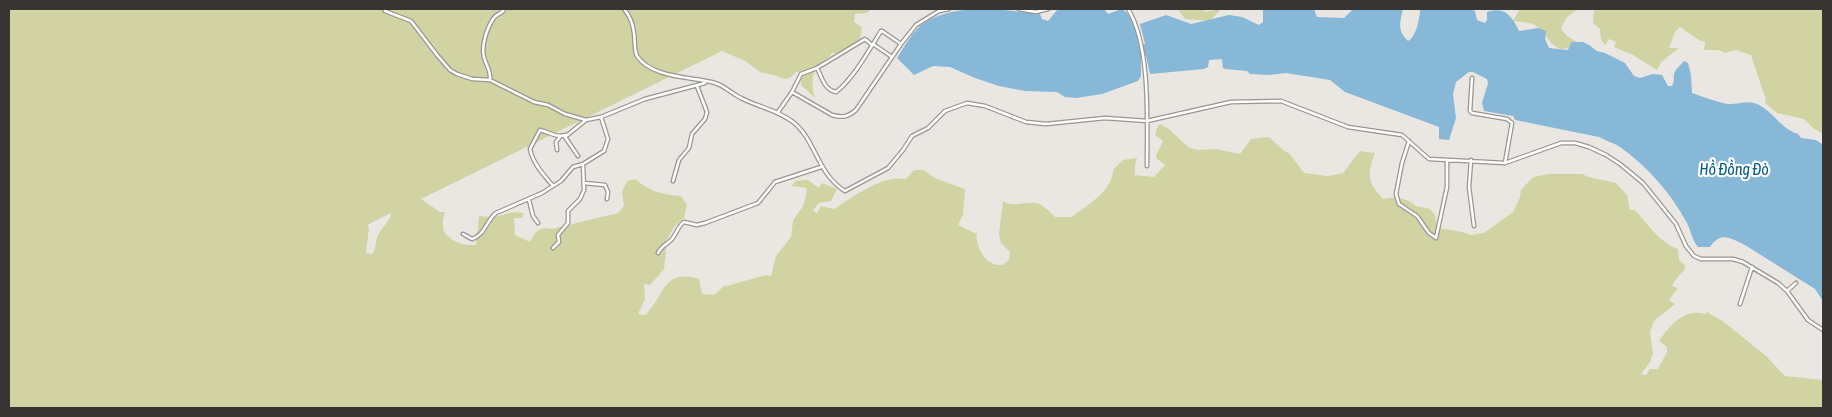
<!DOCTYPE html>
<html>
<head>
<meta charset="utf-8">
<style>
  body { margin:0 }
  #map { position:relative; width:1832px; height:417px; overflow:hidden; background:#eae7e2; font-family:"Asap Condensed",sans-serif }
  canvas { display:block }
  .frame { position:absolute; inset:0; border:10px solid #363533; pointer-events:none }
</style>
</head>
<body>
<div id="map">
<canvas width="1832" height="417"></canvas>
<div class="frame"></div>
</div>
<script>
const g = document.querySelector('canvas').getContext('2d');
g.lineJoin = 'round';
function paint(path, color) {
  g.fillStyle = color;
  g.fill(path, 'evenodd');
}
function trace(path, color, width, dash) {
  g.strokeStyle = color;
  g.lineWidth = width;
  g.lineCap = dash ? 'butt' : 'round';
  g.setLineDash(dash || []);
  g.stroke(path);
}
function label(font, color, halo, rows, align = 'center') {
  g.font = font + ' "Asap Condensed",sans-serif';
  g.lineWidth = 4.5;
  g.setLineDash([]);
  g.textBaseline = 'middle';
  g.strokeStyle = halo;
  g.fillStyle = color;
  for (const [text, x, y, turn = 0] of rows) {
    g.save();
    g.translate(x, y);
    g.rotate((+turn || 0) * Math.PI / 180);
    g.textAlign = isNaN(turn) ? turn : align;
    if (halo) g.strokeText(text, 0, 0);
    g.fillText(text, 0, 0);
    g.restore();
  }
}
paint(new Path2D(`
  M9,9H872L867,13L855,14L854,22L862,27C861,30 862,33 861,36C857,47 843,54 832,53C829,58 824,60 820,64C810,73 812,87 815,98L801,85L800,73L797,71L790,78L784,79L777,76L760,72L745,61L722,51L421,199L440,212H445C436,235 455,246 476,245L479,216C484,216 487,217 491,217C503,217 508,210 524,213L522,218H514L515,235L530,242C535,231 540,226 552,229L618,213L624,206L622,192L627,181L635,179C650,191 661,195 681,196L687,205L684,218L674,227L667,240L664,269L650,285L644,284L645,299L638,314L645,315C665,296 662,268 699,279L702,294L714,295L724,286H727L766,275L771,276L776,256L791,237L793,220L802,208L805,200L807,188L791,186L796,181L808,180L819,188L822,183L837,189L831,201L819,203L813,210L817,213L821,206L834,209C855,196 881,175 906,179L914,170H924L935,178L965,189L963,215L958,225L977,234C975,243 982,257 990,262C994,265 998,265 1002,265L1009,260L1010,252L1001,243L999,234L1003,201C1012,208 1024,201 1035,203C1043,204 1049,211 1055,217H1072C1088,204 1112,192 1113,170L1123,160L1137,158L1135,164V175L1154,177L1165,165L1156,158L1157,153L1163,141L1155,135L1157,128L1160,124L1169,129L1188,147L1197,150L1216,149L1240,154L1251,139L1269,137L1284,151L1289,153L1304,173L1328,176L1343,173L1360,151L1375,153C1367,175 1367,181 1383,199L1397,197L1409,201L1416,206L1430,209L1435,215L1437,228L1463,232L1470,235L1484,233L1513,212L1520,197L1521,190L1533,177L1548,174H1582L1589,177L1616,183L1627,195L1630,210H1635C1647,223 1661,244 1678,249L1679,260L1686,266C1683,274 1675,278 1672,286L1678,288L1669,300L1675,304L1654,321L1650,332L1653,354L1650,362L1641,374L1646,375L1650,369H1658L1667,352V347L1659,341C1670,326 1683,308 1705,314L1707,312L1724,322L1766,356L1785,376L1823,380V408H9ZM391,213C389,223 383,226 378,235C375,241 377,247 372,254L366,253L369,228L367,225Z
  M1178,9H1205L1204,12L1221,9L1210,21L1185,19Z
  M1520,9H1578L1566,18L1561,29L1567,36L1577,42C1553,63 1548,30 1533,24C1527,22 1519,22 1513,21Z
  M1594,9H1823V134L1813,128L1804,119L1777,113L1765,103L1766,100L1751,55L1736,50L1725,53L1719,50H1704L1705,42L1699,40L1680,27L1675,32L1669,48H1679L1661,62L1657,70L1633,55L1614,47L1616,42L1608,39L1606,45L1601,40L1600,29L1593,23Z`), '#d1d4a2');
paint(new Path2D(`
  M1058,9H1104L1108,14L1122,9C1135,18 1136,32 1139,46L1145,44L1140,24L1166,15L1191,24L1229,15L1242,17L1259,25L1263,22V9H1314L1317,17L1344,18L1353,9H1403C1400,21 1397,31 1408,41C1416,37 1420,18 1420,9L1454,10L1470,9L1475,11L1477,20L1485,23L1487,20V12C1505,6 1512,16 1519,31L1538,28L1546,31L1545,39L1549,48L1568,50L1571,42H1583L1589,45L1597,51L1605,53L1625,63L1634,76L1640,78L1653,74L1662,75L1668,86H1672C1675,80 1673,79 1674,74C1675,69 1681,65 1684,61L1688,63L1691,75L1692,93C1701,96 1722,104 1730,104C1739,104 1748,100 1757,104C1773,111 1782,130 1798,134L1801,138L1816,140L1823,145V301L1815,289L1745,245C1730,238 1721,231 1710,247H1698C1692,240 1691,231 1687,223C1671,193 1647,166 1620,147C1614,143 1606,141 1599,137L1515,120L1513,116L1484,111L1482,103L1488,83L1487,79L1473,72H1469L1456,82L1453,94L1456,118L1449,140L1439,139V127L1345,92L1330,80L1286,73L1269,75L1250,74L1247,71L1225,69L1223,68L1222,59L1209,60L1208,67L1204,69L1150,74L1146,56L1141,57V76L1138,81L1102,94L1076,98L1065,97L1057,92L1025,91L999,86L975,78L950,67L933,66L914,75L897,58C905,46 913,29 926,22C959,2 1004,10 1040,14L1042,19L1048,21Z`), '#87b8d8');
const minor = new Path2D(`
  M385,9V11L411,21L437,55L450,70L457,74L472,79L490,80L534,102L548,105L565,114L586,120L601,117L645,99L705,83
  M624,9C630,16 633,24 634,33C635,40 634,50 637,56C651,78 693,77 715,83C725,86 732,94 741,98C758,107 778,110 793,122C816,140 817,174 845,191L888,168L903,150L912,136L928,128L945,111L967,103L985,106L1026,122L1046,124L1105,118L1147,121L1231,102L1281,101L1348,127L1402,135L1429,159L1505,163L1561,143H1575L1589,147L1606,155L1620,164L1643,183L1676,224L1686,246L1694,256L1701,259H1733L1743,262L1778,283L1787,291L1808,320L1823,330
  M1019,9L1036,12L1048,9
  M1128,9C1151,46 1147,122 1147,166
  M873,44L892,57
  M817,68C822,77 824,90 836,92C854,78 869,50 881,31H882L901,44
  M1472,78L1470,111L1472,113L1507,119L1512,123L1505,163
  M490,80C491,70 486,66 484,57C481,46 487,28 493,19C496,13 502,15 504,9
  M792,92L801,74L817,68L865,39L872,45
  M778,112L792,92L832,115C842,118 848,117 856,110L901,44L916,25L939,11L949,9
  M1409,141L1402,163L1396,194L1399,204L1417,216L1429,233L1436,238L1447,187V160
  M557,150L556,142L560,137
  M578,156L565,137L586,120
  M1471,160L1469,187L1474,226
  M673,181L679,160L689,148L692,134L705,119L707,112L697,86
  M584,183L605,185L608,192L607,199
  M553,186C544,175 533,164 530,149L540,130C549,132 556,138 566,135
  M529,200L533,216L538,223
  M463,234L472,239C485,235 486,221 496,213L542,193L561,181L573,167L583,164L604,151L608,139L601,117
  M553,248L559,242L558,235L568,223V211L580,199L584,190L583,164
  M658,253C661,246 668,244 672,239C677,233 678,226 684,222L697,225L705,223L758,203L775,182L821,167
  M1787,291L1796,283
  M1740,304L1752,267`);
trace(minor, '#989691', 5);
trace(minor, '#fff', 2.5);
label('italic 16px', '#005c85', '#fff', [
  ["Hồ Đồng Đò",1734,170]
]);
</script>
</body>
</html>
